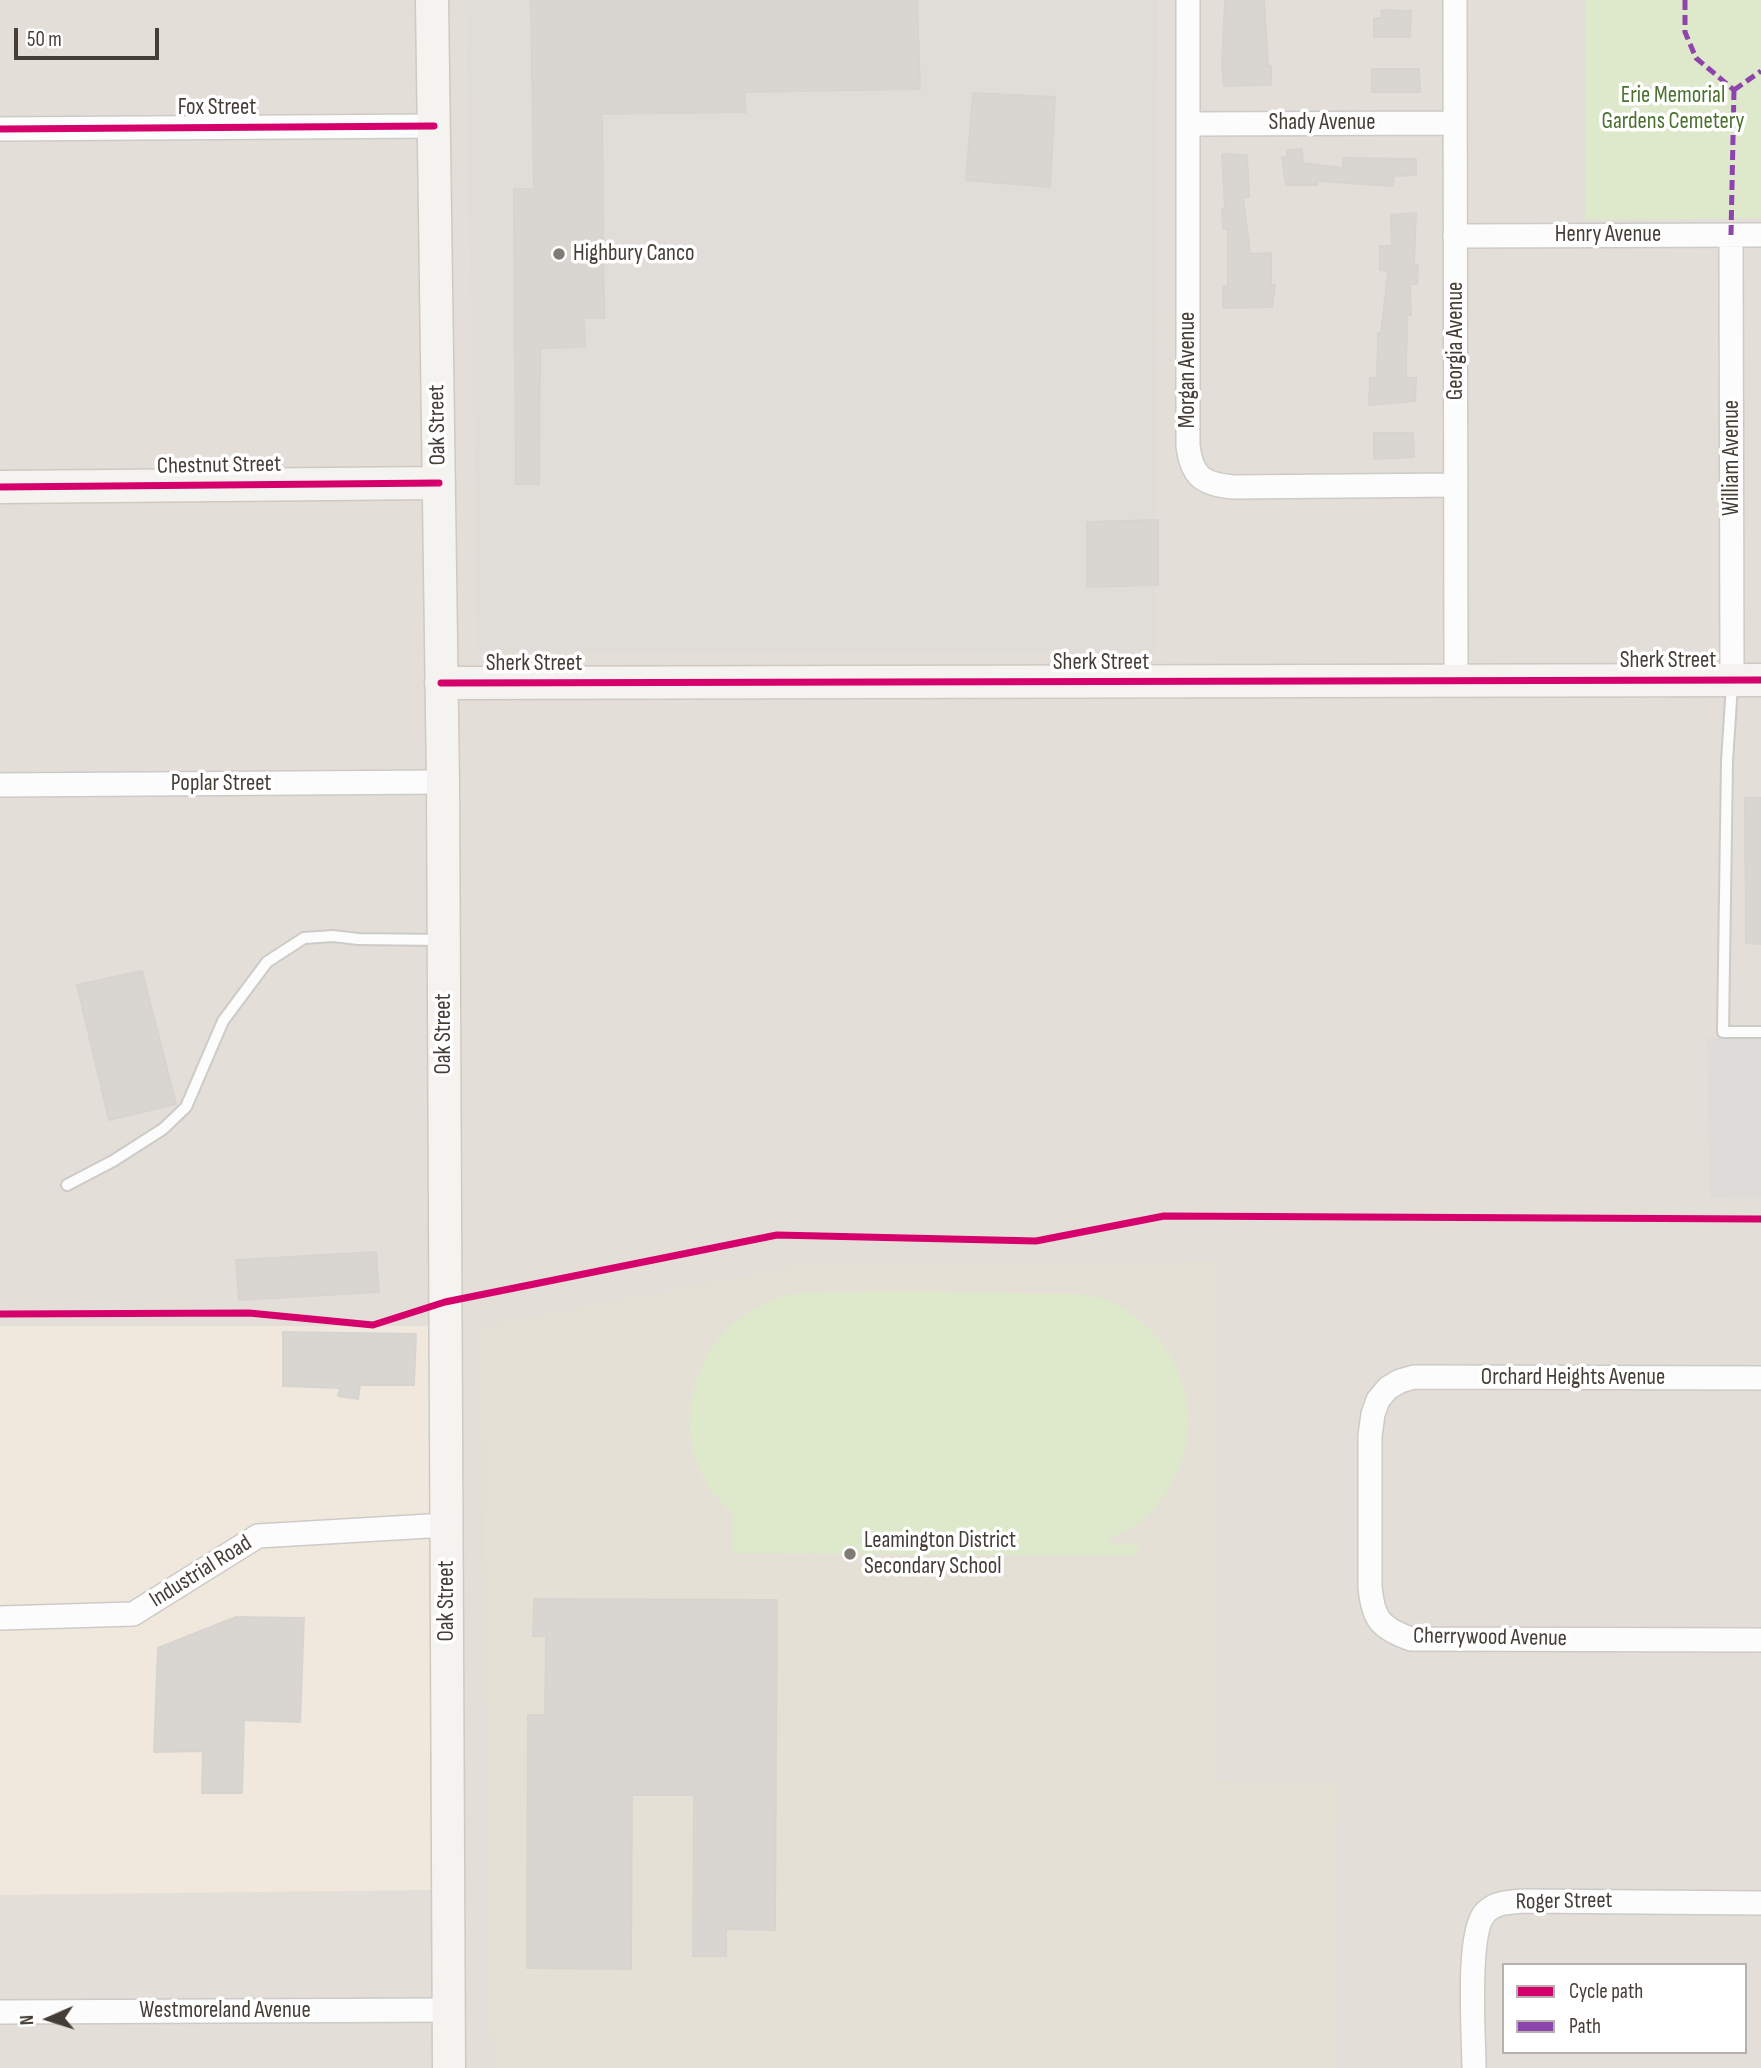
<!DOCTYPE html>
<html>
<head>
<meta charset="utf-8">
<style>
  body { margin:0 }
  #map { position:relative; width:1761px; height:2068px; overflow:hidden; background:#efedea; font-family:"Sofia Sans Condensed",sans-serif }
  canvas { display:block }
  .legend { position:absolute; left:1502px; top:1963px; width:245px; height:91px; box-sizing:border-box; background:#fff; border:2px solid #b4b2af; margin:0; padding:9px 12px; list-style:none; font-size:21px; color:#443e36 }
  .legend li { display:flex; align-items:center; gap:14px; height:35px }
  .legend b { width:35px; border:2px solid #b4b2af }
  .north { position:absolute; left:14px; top:1984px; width:70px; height:70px; -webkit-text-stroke:5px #fff; paint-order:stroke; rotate:267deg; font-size:19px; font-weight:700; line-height:28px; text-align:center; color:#443e36 }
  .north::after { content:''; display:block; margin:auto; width:24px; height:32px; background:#443e36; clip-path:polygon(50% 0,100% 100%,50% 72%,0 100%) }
  .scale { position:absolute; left:14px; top:28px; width:145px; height:32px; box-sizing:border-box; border:4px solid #443e36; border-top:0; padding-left:9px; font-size:21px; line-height:24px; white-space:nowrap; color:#443e36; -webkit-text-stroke:5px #fff; paint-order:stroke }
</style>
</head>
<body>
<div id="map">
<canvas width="1761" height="2068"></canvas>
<ul class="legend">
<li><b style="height:9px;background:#d6006c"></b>Cycle path</li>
<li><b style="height:9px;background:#8e44ad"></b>Path</li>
</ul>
<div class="north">N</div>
<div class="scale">50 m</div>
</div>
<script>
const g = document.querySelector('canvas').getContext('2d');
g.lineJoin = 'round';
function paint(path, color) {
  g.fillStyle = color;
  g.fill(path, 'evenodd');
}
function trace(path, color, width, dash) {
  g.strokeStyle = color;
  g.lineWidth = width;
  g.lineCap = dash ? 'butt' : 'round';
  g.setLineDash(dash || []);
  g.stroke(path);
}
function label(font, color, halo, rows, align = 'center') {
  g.font = font + ' "Sofia Sans Condensed",sans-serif';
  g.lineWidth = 7;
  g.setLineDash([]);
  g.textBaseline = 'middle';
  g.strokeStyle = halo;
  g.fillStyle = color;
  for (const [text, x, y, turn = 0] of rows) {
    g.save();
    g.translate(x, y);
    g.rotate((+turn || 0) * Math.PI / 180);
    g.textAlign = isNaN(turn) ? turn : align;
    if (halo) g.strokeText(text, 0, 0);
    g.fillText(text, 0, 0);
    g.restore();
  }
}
paint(new Path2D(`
  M0,0H1761V2068H0ZM1504,1965H1745V2052H1504Z`), '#e3ded7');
paint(new Path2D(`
  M0,1326H429L431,1890L0,1895Z`), '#f1e8dd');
paint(new Path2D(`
  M465,0H1158L1155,655L478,652Z`), '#e0ddd9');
paint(new Path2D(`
  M1219,1261L1215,1781L1337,1784L1336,2068H491L481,1327L794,1266Z`), '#e5e0d6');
paint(new Path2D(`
  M1585,0H1761V218L1585,220Z
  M821,1292C893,1292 966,1291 1039,1294C1062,1294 1090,1291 1112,1302C1161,1326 1192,1377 1188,1431C1185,1467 1164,1506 1134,1526C1127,1530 1118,1534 1110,1537L1111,1544L1138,1543L1137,1556L732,1553L733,1516C721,1502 709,1490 701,1473C671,1409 703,1329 768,1302C785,1294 802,1293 821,1292Z`), '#dee8cb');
paint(new Path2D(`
  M1707,1038L1761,1039V1199L1710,1198Z`), '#dedcd9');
const building = new Path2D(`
  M531,0H917L920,89L744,92L746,112L602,114L604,318H584L585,347L540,348L539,484H516L514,189H534Z
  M1225,0H1264L1268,66H1271V85L1224,86L1222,65Z
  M1382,10L1411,11L1410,37H1374V18H1381Z
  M1372,69H1419L1420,92H1372Z
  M973,93L1055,97L1050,187L966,180Z
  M1302,149L1303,163L1343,168V158L1416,159V175L1394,176L1393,186L1317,181V185H1286L1282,158L1287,157V150Z
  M1222,154L1247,155L1249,197H1243L1250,254L1271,253V285H1275L1272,307L1223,308V286H1228V229H1223L1222,209H1225Z
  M1416,213L1414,264L1418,265L1417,284H1410L1411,315H1407L1406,378H1416L1415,401L1369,405L1370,378H1377L1378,333H1381L1388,271L1380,270V246H1392L1391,215Z
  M1374,433H1413L1414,457L1374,459Z
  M1158,520V585L1087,587V522Z
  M1745,798H1761V944L1746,943Z
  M142,971L176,1104L109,1120L77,985Z
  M376,1252L379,1292L239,1300L236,1260Z
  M283,1332L416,1334L414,1385H360L358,1399L338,1396L340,1388L283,1386Z
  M534,1599L777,1600L775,1930L726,1929V1956H693L694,1795H632L631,1969L527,1968L528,1715H545L546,1636H533Z
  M236,1617L304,1618L300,1722L244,1720L242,1793H202L203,1751L154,1752L158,1648Z`);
paint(building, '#d9d6d2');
trace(building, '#d7d4d0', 2);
const lane = new Path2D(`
  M1732,685L1727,761L1723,1032H1761
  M67,1185L113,1161L163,1129L186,1107L223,1021L267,962L304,938L333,936L358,939L441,940`);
const street = new Path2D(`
  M1188,0V446C1192,477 1203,484 1233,487L1456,485
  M1455,0L1456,681
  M1189,124L1455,123
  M0,129L434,126
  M1731,235L1732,680
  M1455,236L1761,235
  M0,785L443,782
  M1761,1378L1414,1377L1400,1381L1388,1388L1378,1400L1373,1414L1370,1436V1587C1373,1619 1380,1628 1411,1639L1761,1640
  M0,1618L133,1614L258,1536L446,1525
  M0,2012L449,2010
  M1474,2068C1474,2037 1466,1933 1485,1913C1495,1902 1510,1902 1525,1901L1761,1903`);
const secondary = new Path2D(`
  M432,0L443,782L449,2068
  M0,487L439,483
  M441,683L1761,680`);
trace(lane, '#cdcbc7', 14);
trace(street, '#cdcbc7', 26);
trace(secondary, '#cec9c1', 35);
trace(lane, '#fdfcfc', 10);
trace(street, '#fdfcfc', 23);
trace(secondary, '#f5f3ef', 32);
trace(new Path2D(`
  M1685,0V32L1696,58L1734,90
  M1734,90L1761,71
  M1731,235L1734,90`), '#8e44ad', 5, [10, 5]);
trace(new Path2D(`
  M0,129L434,126
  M0,487L439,483
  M441,683L1761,680
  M0,1314L249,1313L373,1325L445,1302L777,1235L1036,1241L1164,1216L1761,1219`), '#d6006c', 7);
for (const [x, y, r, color] of [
  [559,254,7,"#807b75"],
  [850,1554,7,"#807b75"]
]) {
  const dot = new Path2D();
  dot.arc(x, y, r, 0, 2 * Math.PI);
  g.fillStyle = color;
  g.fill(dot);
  trace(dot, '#fff', 2.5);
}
label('23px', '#4b712e', '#fff', [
  ["Erie Memorial",1673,96],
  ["Gardens Cemetery",1673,122]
]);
label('23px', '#443e36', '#fff', [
  ["Fox Street",217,108],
  ["Shady Avenue",1322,123],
  ["Henry Avenue",1608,235],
  ["Georgia Avenue",1456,341,-90],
  ["Morgan Avenue",1188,370,-90],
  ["Oak Street",438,425,-91],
  ["William Avenue",1732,458,-90],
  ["Chestnut Street",219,466,-1],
  ["Sherk Street",1668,661],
  ["Sherk Street",1101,663],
  ["Sherk Street",534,664],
  ["Poplar Street",221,784],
  ["Oak Street",444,1034,-90],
  ["Orchard Heights Avenue",1573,1378],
  ["Industrial Road",201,1572,-32],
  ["Oak Street",447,1601,-90],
  ["Cherrywood Avenue",1490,1638,1],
  ["Roger Street",1564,1902,-1],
  ["Westmoreland Avenue",225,2011]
]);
label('23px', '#443e36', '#fff', [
  ["Highbury Canco",573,254],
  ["Leamington District",864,1541],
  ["Secondary School",864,1567]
], 'left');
</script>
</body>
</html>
